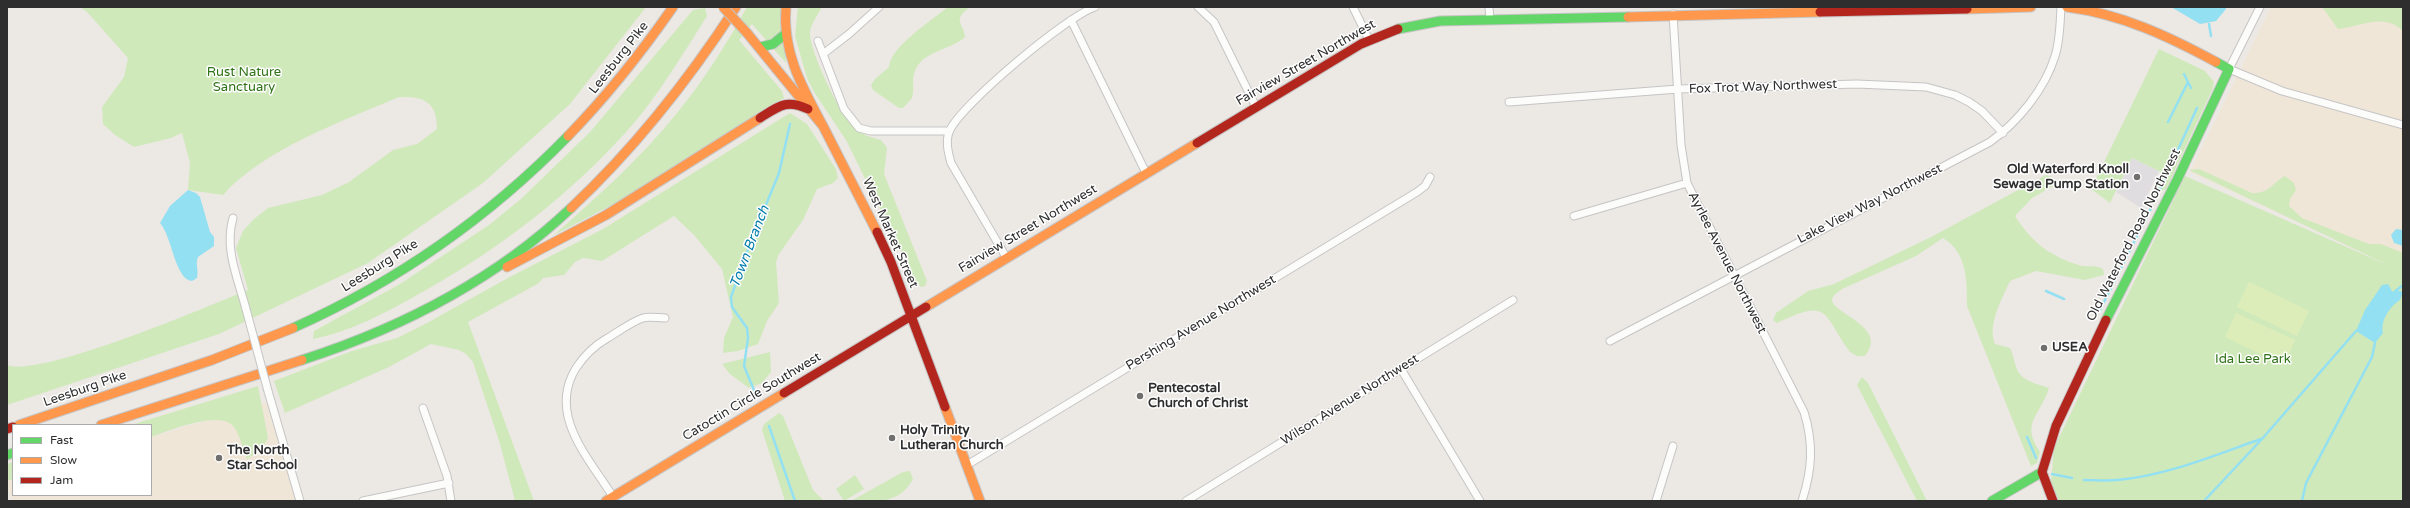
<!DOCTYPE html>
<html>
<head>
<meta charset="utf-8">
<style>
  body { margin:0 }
  #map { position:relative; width:2410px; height:508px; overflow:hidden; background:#ece8e4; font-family:"Varela Round",sans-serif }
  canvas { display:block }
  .frame { position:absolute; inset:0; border:8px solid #2e2e2e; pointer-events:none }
  .legend { position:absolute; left:12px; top:424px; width:140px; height:72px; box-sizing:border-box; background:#fff; border:1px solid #ababab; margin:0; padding:5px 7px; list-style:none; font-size:12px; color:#2e2e2e }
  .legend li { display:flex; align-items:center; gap:8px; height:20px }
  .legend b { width:20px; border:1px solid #ababab }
</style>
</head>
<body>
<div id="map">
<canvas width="2410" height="508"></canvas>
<div class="frame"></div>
<ul class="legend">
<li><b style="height:5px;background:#63d668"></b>Fast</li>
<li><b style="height:5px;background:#ff974d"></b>Slow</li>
<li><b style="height:5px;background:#b3261e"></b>Jam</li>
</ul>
</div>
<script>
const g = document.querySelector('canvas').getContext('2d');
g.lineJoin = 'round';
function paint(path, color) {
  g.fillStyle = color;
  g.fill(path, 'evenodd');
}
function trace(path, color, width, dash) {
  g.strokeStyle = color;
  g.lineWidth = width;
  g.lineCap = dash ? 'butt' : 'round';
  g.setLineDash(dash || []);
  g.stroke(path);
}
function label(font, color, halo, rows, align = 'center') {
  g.font = font + ' "Varela Round",sans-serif';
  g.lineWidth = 3;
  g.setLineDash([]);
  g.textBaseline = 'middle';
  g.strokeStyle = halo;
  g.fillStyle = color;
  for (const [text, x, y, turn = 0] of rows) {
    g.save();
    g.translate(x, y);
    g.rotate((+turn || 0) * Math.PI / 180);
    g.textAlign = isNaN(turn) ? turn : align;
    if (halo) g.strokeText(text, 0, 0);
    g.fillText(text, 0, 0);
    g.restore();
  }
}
paint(new Path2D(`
  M2132,158L2159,171L2141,208L2116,192Z`), '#dfdddf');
paint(new Path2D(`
  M2271,7H2403V271L2190,172Z
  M270,401L300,501H13L7,486V481L13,479V495H151V437Z`), '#efe6d8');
paint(new Path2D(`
  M80,7H646L570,104L483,183L368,263L219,334L7,405V365C41,378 208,306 248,290L236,248L243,231L254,219L268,208L322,195L349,182L393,150L417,144L437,129C437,102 424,96 399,97C343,121 264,149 223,195L188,190L190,163L182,133L171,138L134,147L115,135L103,124L102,107L124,77L128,58L87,12Z
  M747,7H781L786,63L752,24L739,40L782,91L784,98L631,195L554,235C597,197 641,158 677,113C703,81 727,44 747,7Z
  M798,7H822C818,14 811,24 810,32C809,51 840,114 854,127C862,135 870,137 881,140L887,148L884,174L927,281L925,286L921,287L916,282L846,140L814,92L807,78L795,36Z
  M948,7H970C951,21 964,23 965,37C950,51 923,50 915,71C911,80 915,89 912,98L903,108H899L873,90L871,85L875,79L889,67C890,47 932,20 948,7Z
  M2322,7H2403V31C2383,12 2361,27 2338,29Z
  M705,8L707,16C685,51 660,92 634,123C573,193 500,249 419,294C387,312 350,332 313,339L314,331L400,284L489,225L521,199L590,132L693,10Z
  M2159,49L2205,71L2214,82L2213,88L2166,189L2155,193L2161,172L2132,158L2110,203L2091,189Z
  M790,113L807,124L836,169L838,178L833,183L817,189L803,220L779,254L776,262L779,303L767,321L758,344L738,351L723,353L724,338L733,317L722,269L694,235L674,216L602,261L583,258L575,262L564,275L543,278L539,283L468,322L534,501H515L500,444L473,362L466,354L459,350L431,344L389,367L285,413L274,381L352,351L397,338L427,323L506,279L603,229Z
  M2199,169L2252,193C2269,194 2272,183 2285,176L2294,183L2296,190L2290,199L2289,206L2302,218L2369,244H2381L2403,253V501H2059L2051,482L2054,448L2185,176L2390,266L2189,170Z
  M2046,175L2052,177L2054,180L2053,186L2032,198L2015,216C2032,243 2051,257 2082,266C2090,267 2096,265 2103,269L2104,275L2085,280L2036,271L2010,281C2002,299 1987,325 1995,344L2010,348C2014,356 2014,362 2017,369C2021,381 2038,384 2049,388C2040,417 2020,422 2040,452L2037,463L2031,466L1967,306C1967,279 1967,253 1943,238L1916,256L1842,289L1833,296L1832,301C1838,316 1888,328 1865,356H1857L1850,352C1822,314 1831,297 1777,323L1773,320L1776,313L1808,291L1834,284L1931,237Z
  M770,352L771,372L762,383L749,388L730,374L722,364Z
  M1862,377L1868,383L1927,501H1917L1857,385Z
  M258,386L268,438L261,450L247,459C243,449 240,436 234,427C220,409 169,431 151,437V425H131Z
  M779,413L783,416L813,490L824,501H785L762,430L764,424Z
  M13,462V479L7,481V464Z
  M903,472L910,471L913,479C899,505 877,501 851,501Z
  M855,475L864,489L844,501L836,489Z`), '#d0e9bb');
paint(new Path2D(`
  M2249,282L2309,311L2297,336L2237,307Z
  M2236,313L2295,340L2284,365L2225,337Z`), '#ddedb9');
paint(new Path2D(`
  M2171,7H2226V9L2216,21L2200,24Z
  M188,190L196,193L200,197L210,232L214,237V246L198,257C195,264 199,270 197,278L192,281C175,280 172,236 160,223L170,206Z
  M2396,229L2403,230V246L2394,243L2391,235Z
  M2388,284L2393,293L2396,290L2403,292L2400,300C2390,306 2380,321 2383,333L2375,343L2356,331L2365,310L2382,285Z`), '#93e0f2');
trace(new Path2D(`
  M2209,24L2211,36
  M2184,74L2191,88
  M2168,122L2188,82
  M2160,189L2197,108
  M2046,291L2064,299
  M2393,293L2403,285
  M2100,310L2152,206
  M754,390L744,366L748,338L747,328L732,307L731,297L750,244L779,173L790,124
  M769,426L795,501
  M2027,437L2036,458
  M2052,474L2072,478
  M2084,480C2095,480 2106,481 2117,480C2166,476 2215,455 2261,439
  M2204,501L2262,439L2356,331
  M2302,501L2306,483L2372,357L2375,343`), '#93e0f2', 2.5);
const street = new Path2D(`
  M1198,7L1214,22L1256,107
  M1353,7L1369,40
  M1489,7L1490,20
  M2260,7L2229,69L2282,91L2403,125
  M1673,14L1681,145L1687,183L1804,412C1814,444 1812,470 1802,501
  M1071,20L1146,173
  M818,41L844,109L859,128L871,131H949
  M823,54L849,34L879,7
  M1509,102L1678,89L1857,84L1926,87L1955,95L1969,102L1982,111L2003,133
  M1574,216L1687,183
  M233,218C224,249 238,279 246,309
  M1006,257L951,163C948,152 945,140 950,130C962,104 1067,16 1095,7
  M1610,341L1990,142C2018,122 2045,89 2055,56C2060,41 2060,23 2061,7
  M1401,369L1480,501
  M268,391L300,501
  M423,408L447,476L451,501
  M967,465L1417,192L1425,186L1430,177
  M613,497C589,458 547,415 576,368C584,356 594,346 606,339C618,332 631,322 643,318C649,316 658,318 665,318
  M363,501L449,483
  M1186,501L1513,300
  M1656,501L1673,446`);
const fast = new Path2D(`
  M1398,29L1440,21L1628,17
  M760,47L773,44L784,35
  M2106,320L2177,180L2229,69L2216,62
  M293,328C396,282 489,217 568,136
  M302,360C401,328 494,281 571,208
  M7,455L13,453
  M1992,501L2042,472`);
const slow = new Path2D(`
  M786,7C782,52 802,87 823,126
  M2067,7C2121,14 2168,36 2216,62
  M1967,9L2031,7
  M1628,17L1820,12
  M747,33L823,126L877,232
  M568,136C607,96 641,53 673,7
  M571,208C635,148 688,81 736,7
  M507,267L606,215L760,118
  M926,307L1197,143
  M945,407L980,501
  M19,425L212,360L293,328
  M101,425L302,360
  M606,501L784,393`);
const jam = new Path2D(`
  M1820,12L1967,9
  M760,118C779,106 786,99 808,109
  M1197,143L1361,44L1398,29
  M877,232L891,262L945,407
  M784,393L926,307
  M7,429L13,427
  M2053,501L2042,472L2056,426L2106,320`);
trace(street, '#c6c5c5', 9);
trace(fast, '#c6c5c5', 11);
trace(slow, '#c6c5c5', 11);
trace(jam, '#c6c5c5', 11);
trace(street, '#fcfcfb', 7);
trace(fast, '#63d668', 9);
trace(slow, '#ff974d', 9);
trace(jam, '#b3261e', 9);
const streetBridge = new Path2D(`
  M246,309L268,391`);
const slowBridge = new Path2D(`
  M723,7L747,33`);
trace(streetBridge, '#c6c5c5', 9, []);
trace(slowBridge, '#c6c5c4', 11, []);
trace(streetBridge, '#fcfcfb', 7);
trace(slowBridge, '#ff974d', 9);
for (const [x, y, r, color] of [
  [2137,177,4,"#706f6e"],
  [2044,348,4,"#706f6e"],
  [1140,396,4,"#706f6e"],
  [892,438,4,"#706f6e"],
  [219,458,4,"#706f6e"]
]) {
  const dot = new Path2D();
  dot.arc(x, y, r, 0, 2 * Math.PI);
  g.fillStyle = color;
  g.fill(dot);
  trace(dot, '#fff', 1.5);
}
label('13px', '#2e2e2e', '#fff', [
  ["Leesburg Pike",619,58,-52],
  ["Fairview Street Northwest",1306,63,-30],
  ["Fox Trot Way Northwest",1763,87,-2],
  ["Lake View Way Northwest",1870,204,-27],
  ["Fairview Street Northwest",1028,229,-31],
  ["West Market Street",890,233,66],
  ["Old Waterford Road Northwest",2134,235,-63],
  ["Ayrlee Avenue Northwest",1727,263,63],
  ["Leesburg Pike",380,266,-32],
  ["Pershing Avenue Northwest",1201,323,-31],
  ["Leesburg Pike",85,389,-19],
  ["Catoctin Circle Southwest",752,397,-31],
  ["Wilson Avenue Northwest",1350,400,-32]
]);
label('13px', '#2f7316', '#fff', [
  ["Rust Nature",244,73],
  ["Sanctuary",244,88],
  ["Ida Lee Park",2253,360]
]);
label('bold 13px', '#2e2e2e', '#fff', [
  ["Old Waterford Knoll",2129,170,"right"],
  ["Sewage Pump Station",2129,185,"right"],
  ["USEA",2052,348],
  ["Pentecostal",1148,389],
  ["Church of Christ",1148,404],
  ["Holy Trinity",900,431],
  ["Lutheran Church",900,446],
  ["The North",227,451],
  ["Star School",227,466]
], 'left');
label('italic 14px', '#047dac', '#fff', [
  ["Town Branch",750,247,-69]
]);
</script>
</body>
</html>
